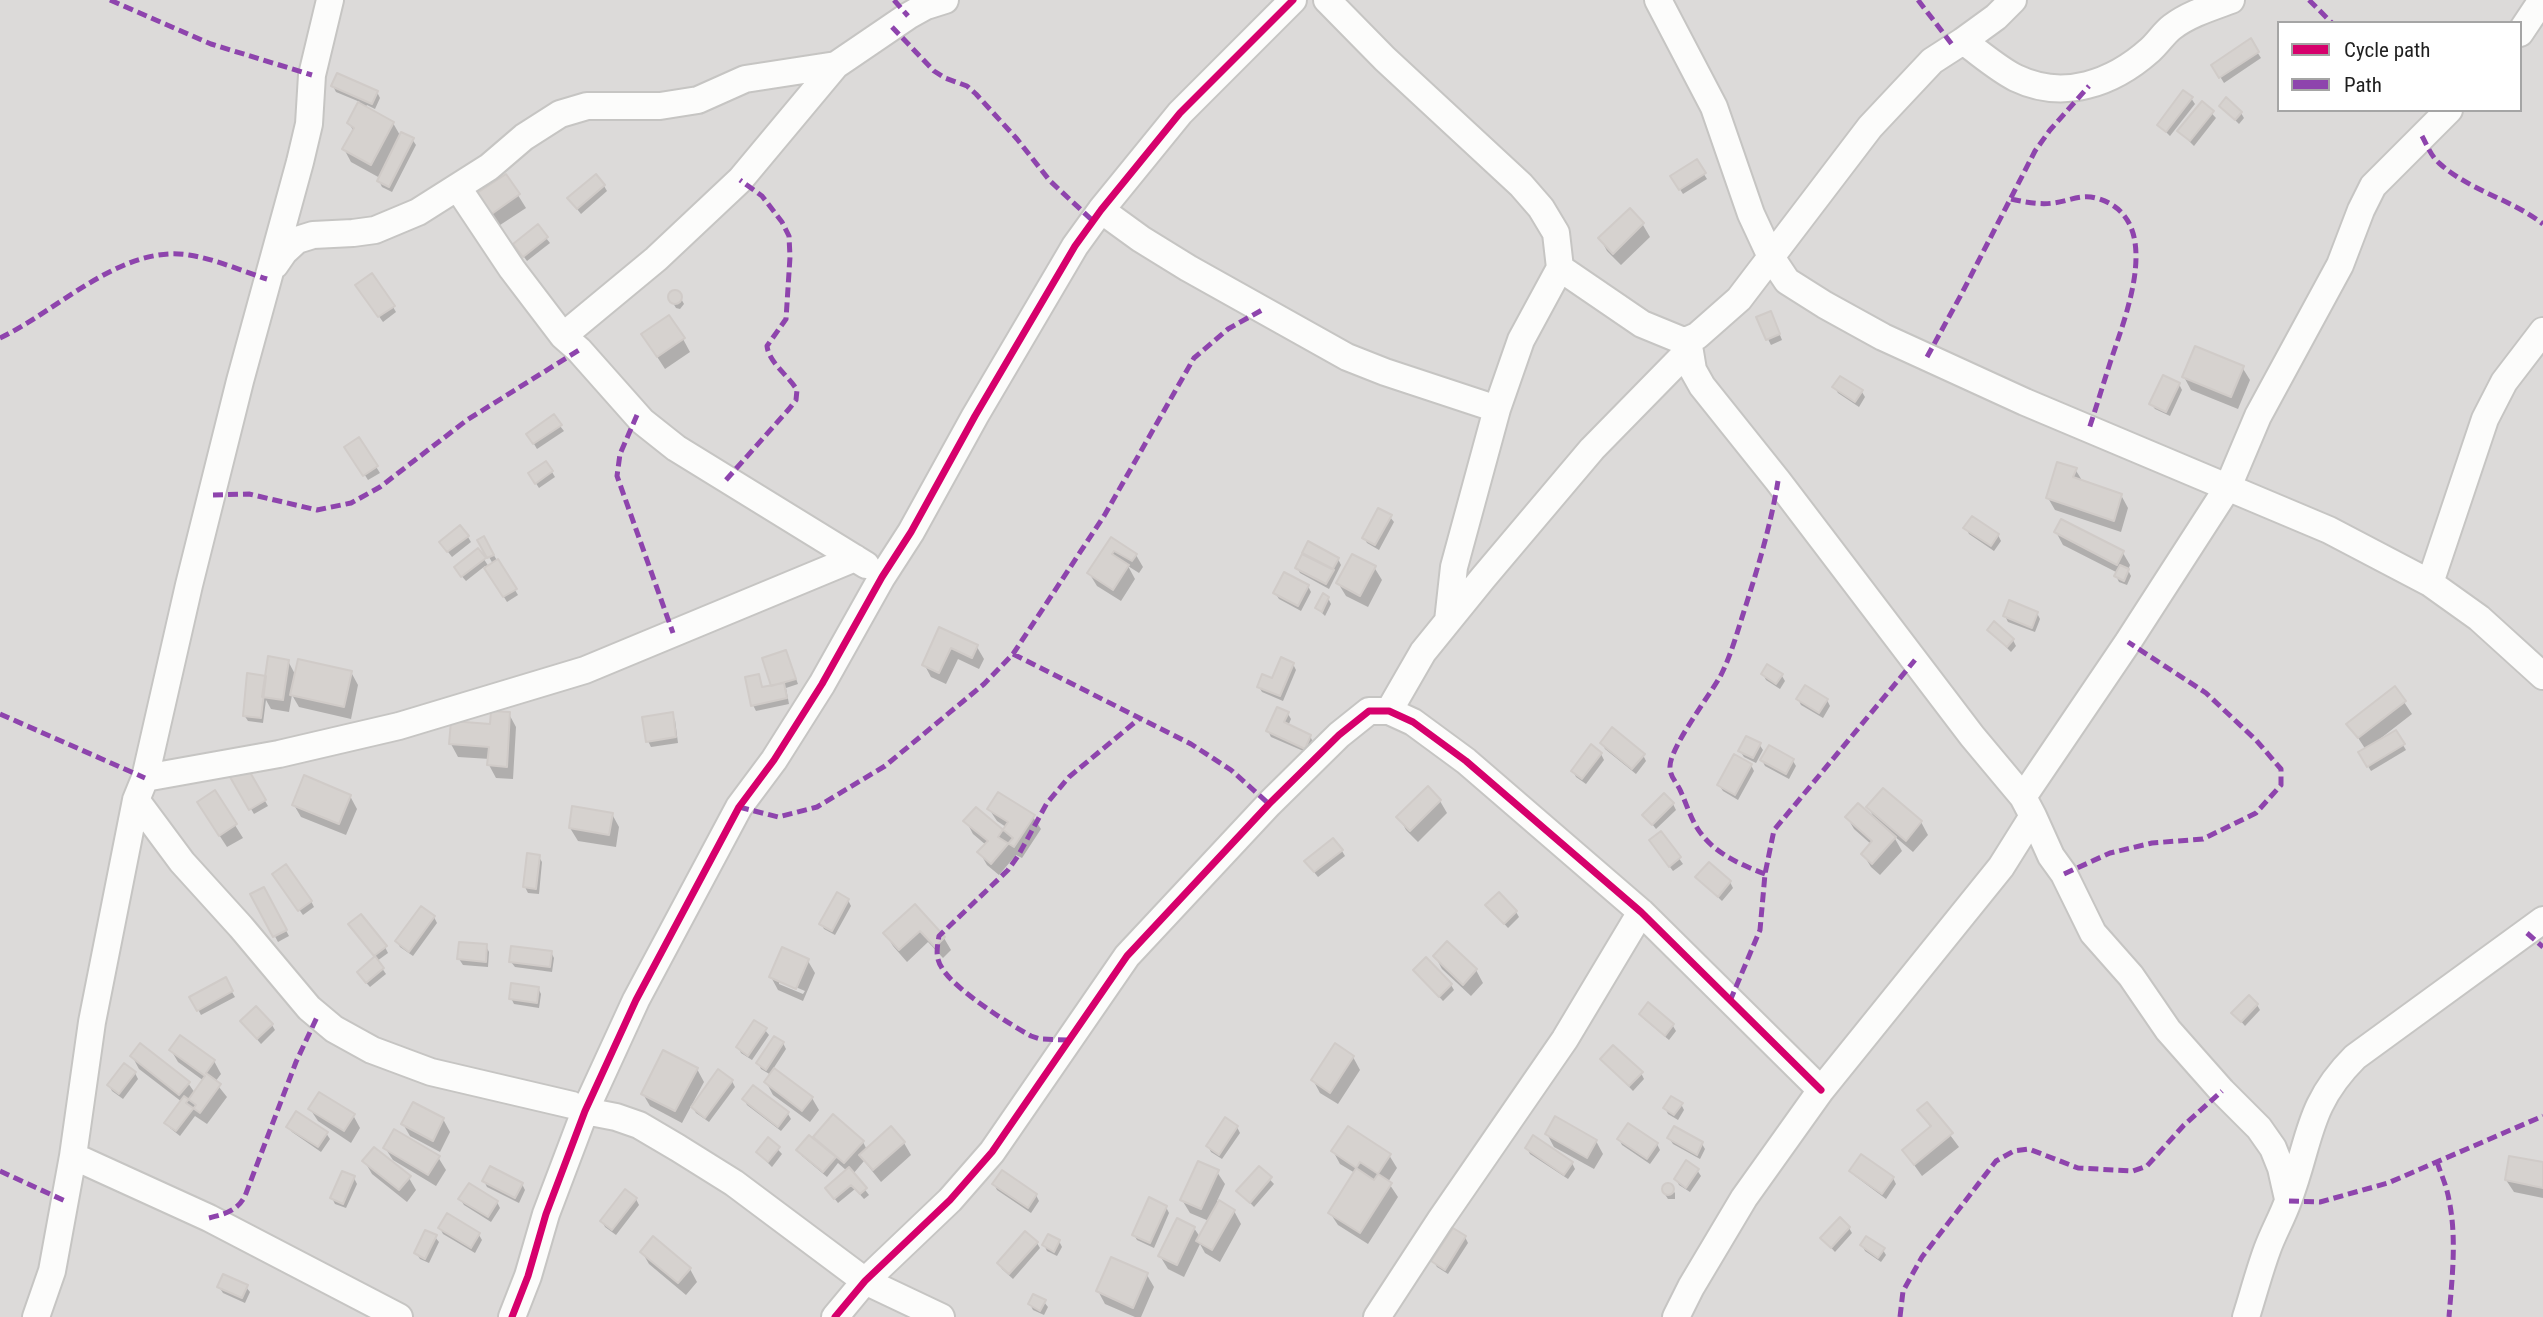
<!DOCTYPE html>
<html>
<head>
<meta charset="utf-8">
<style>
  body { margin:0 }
  #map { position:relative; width:2543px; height:1317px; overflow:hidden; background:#edeae7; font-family:"Roboto Condensed",sans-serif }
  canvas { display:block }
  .legend { position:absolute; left:2277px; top:21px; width:245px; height:91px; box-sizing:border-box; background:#fff; border:2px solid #a5a5a5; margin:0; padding:9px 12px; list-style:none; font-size:21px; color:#1f1f1f }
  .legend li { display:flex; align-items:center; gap:14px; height:35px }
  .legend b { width:35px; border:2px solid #a5a5a5 }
</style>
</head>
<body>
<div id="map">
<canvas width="2543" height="1317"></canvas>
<ul class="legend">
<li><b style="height:9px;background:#d6006c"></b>Cycle path</li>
<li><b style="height:9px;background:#8e44ad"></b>Path</li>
</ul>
</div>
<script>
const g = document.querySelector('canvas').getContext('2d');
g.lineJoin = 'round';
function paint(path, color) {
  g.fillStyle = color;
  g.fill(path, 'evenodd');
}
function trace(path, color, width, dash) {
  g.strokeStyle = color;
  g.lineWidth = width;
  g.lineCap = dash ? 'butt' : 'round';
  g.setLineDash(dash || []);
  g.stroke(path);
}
paint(new Path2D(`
  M0,0H2543V1317H0ZM2279,23H2520V110H2279Z`), '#dcdad9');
paint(new Path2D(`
  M2250,41L2261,58L2224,83L2213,65Z
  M333,86L377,92L380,98L375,109L367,105L365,108L393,123L401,137L412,139L416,145L392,192L382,187L379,181L380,178L351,162L344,149L354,132L349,123L360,102L336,92Z
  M2191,98L2195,104L2170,136L2159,125Z
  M2202,103L2216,118L2194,146L2180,132Z
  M2221,106L2241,113L2244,118L2239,124Z
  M1696,162L1707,179L1683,194L1672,177Z
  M506,176L526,208L494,229L481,209Z
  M604,186L607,191L581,214L573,204Z
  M1630,211L1643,225L1650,237L1621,265L1607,251L1600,238Z
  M546,238L550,243L527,261L519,250Z
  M361,291L393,307L396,312L383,322Z
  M674,292L678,293L684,304L680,309L676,308L670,298Z
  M1773,318L1782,340L1771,345L1768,339Z
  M643,335L683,339L690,352L665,369Z
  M2242,367L2250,380L2238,409L2191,390L2184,377Z
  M2179,384L2182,390L2170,416L2155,409L2151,404Z
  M1834,387L1862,392L1865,397L1859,407L1838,393Z
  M560,426L564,431L537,449L528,434Z
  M359,440L380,473L368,480L347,447Z
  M2075,469L2083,482L2121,495L2128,508L2121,532L2055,510L2048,498Z
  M552,472L555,477L539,488L530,474Z
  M1390,517L1394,522L1379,550L1367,543L1364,538Z
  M1966,528L1998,535L2001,541L1994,551L1969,534Z
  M2056,532L2123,553L2130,565L2128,570L2131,576L2127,585L2119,582L2116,576L2118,573L2063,545Z
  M468,537L471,542L452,557L445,548Z
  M484,539L518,595L507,602L485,566L466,581L459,573L478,550L489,567L493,564L480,541Z
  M1111,540L1136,555L1143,567L1139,573L1128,566L1135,579L1121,601L1097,586L1089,573Z
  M1309,544L1338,559L1341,565L1329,589L1300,573L1297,568Z
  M1374,567L1382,580L1368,607L1346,596L1338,583Z
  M1308,586L1311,592L1301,611L1279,599L1275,593Z
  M1328,598L1331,604L1325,616L1317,608Z
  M2037,613L2040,619L2035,632L2008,622L2005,616Z
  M940,629L977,647L984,659L979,669L958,659L946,684L931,677L924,664Z
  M1989,630L2013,640L2016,646L2011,652Z
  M786,652L798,684L786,688L789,704L756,711L753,705L758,676L763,689L773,687Z
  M288,661L296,676L351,672L358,685L351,719L299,707L292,695L289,712L271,709L266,700L263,723L248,721L244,715L266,678Z
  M1293,664L1296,670L1283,701L1262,692L1259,687L1273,680Z
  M1763,674L1782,676L1785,681L1780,689L1766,680Z
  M1798,699L1827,700L1830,706L1823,718L1801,705Z
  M2404,702L2412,714L2381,738L2383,740L2395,732L2406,750L2371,771L2360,753L2366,750L2349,724Z
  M509,714L516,727L513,779L496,778L489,765L490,759L458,757L451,744L492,726Z
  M672,714L675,720L678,743L651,747L648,741Z
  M1288,714L1291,719L1288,726L1310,736L1313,742L1308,753L1271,737L1268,731Z
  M1602,743L1643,755L1646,761L1636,774L1605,749Z
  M1759,744L1763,750L1756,763L1744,757L1740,751Z
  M1601,754L1604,760L1586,784L1576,777L1573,771Z
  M1762,760L1793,761L1796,766L1789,779L1765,766Z
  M1751,765L1754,771L1738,800L1723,791L1719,785Z
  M246,769L268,806L254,814L232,777Z
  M215,793L243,838L227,847L206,815Z
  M350,796L357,809L346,835L301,817L294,805Z
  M1440,801L1447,813L1418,842L1406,830L1399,817Z
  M1673,804L1676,810L1656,829L1645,815Z
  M1868,807L1921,822L1928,835L1913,852L1893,835L1902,851L1880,875L1871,867L1863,854L1872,845L1854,829L1847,817L1876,821Z
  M989,809L1033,817L1041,829L1022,858L1016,855L999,875L987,865L980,853L986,845L973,834L966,821L1003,831L1006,827L997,821Z
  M612,814L619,827L616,847L578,841L570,828Z
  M1661,833L1683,864L1673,871L1654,846Z
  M1342,851L1345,856L1318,877L1310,867Z
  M539,857L542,862L539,894L528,893L525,887Z
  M1698,878L1730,882L1733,888L1722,901Z
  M278,880L311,901L314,907L303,915Z
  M264,889L289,936L278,942L253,895Z
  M848,900L851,906L835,935L824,929L821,924Z
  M1487,905L1516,912L1519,917L1508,928Z
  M915,906L944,938L951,950L943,958L928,942L907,962L893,946L885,933Z
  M434,917L437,923L413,956L400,947L397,942Z
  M354,930L385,947L388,953L377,961L386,974L370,987L362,978L376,958Z
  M486,946L489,952L488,967L463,965L459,959Z
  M551,952L554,958L552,972L515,967L511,962Z
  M1435,956L1476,970L1483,983L1471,996L1442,969Z
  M808,961L815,973L803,1001L778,990L771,977ZM779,980L805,991L803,994L779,984Z
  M1415,970L1451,985L1454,990L1443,1001Z
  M225,980L235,997L201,1015L192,998Z
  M538,988L541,994L539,1008L514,1004L511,998Z
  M1649,1005L1673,1026L1676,1031L1669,1040L1644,1019L1641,1014Z
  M2257,1005L2260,1010L2245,1026L2234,1013Z
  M242,1022L272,1025L275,1030L261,1044Z
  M765,1030L769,1035L752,1060L741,1053L738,1047Z
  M783,1043L786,1049L773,1069L812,1098L819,1110L810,1122L773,1095L766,1082L771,1075L761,1069L758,1063Z
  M171,1050L214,1061L221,1074L215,1082L227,1097L207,1124L195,1116L180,1136L170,1128L167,1123L182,1102L139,1069L132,1056L188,1083L195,1093L204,1081L178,1062Z
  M1353,1057L1360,1070L1338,1104L1320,1093L1313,1080Z
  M1602,1059L1641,1073L1644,1079L1633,1091Z
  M697,1069L704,1082L682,1123L650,1106L643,1094Z
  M135,1073L138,1079L123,1099L112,1091L109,1085Z
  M732,1081L735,1087L709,1122L696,1113L693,1108Z
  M744,1099L788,1114L791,1119L781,1131L747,1105Z
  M1681,1104L1684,1110L1678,1120L1668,1114L1665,1108Z
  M1927,1104L1959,1147L1922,1176L1904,1151L1931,1128L1920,1110Z
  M310,1109L353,1115L360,1128L351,1143L318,1121Z
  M443,1119L450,1132L440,1152L410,1136L403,1124Z
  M288,1127L326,1133L330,1139L321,1152L292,1132Z
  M1237,1127L1240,1133L1222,1159L1211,1152L1208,1146Z
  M1547,1134L1596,1141L1603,1154L1594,1169L1554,1147Z
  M815,1137L863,1142L867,1150L904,1143L911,1155L881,1182L864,1161L853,1174L869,1195L864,1199L855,1189L838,1203L831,1194L847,1171L838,1163L827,1177L802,1156L799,1151L821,1147Z
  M1669,1138L1702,1144L1705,1149L1700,1159L1673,1144Z
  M1619,1139L1657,1144L1660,1150L1650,1164L1622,1145Z
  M769,1140L782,1154L772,1167L758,1153Z
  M385,1148L438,1157L446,1170L436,1186L393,1160Z
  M1527,1148L1572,1163L1575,1169L1568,1179L1530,1154Z
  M1333,1151L1389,1155L1397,1168L1388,1182L1398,1197L1368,1244L1338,1225L1330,1213L1355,1173L1340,1164Z
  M365,1162L409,1178L416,1190L407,1202L372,1174Z
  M2543,1164V1198L2514,1192L2506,1180Z
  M1259,1168L1274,1184L1254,1207L1239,1191Z
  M1697,1170L1701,1176L1690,1192L1679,1185L1676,1179Z
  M1851,1171L1893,1178L1896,1184L1886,1199L1855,1176Z
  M1217,1172L1225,1184L1217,1201L1234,1211L1241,1224L1220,1262L1205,1253L1200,1244L1184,1277L1168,1269L1160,1256L1194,1228L1200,1237L1209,1221L1190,1213L1182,1200Z
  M354,1178L357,1184L346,1208L335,1204L332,1198Z
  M484,1181L522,1184L525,1190L519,1203L487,1187Z
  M994,1184L1036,1195L1039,1201L1031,1213L997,1190Z
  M1668,1185L1675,1193V1199H1668L1664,1193L1663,1189Z
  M460,1199L497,1202L500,1208L491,1222L464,1205Z
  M636,1199L639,1205L616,1235L605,1227L602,1221Z
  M1166,1207L1169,1213L1154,1248L1137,1240L1134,1235Z
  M448,1215L479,1235L482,1240L475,1253L443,1234L440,1228Z
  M1849,1228L1852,1233L1835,1252L1822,1238Z
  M435,1237L439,1242L429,1263L420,1259L416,1253Z
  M1465,1237L1468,1243L1448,1274L1437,1267L1433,1261Z
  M1059,1241L1062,1247L1057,1256L1047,1251L1044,1245Z
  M1037,1243L1040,1248L1013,1279L1002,1269L999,1264Z
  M1862,1245L1883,1250L1886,1255L1881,1262L1865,1251Z
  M642,1252L690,1269L697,1282L686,1295L649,1264Z
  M1147,1275L1154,1287L1141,1317H1135L1105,1304L1098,1291Z
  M219,1287H246L250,1292L245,1303L223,1293Z
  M1044,1302L1048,1307L1044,1315L1033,1310L1030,1304Z`), '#0003');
const building = new Path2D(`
  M2251,38L2259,52L2219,78L2211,65Z
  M337,73L378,91L372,104L331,86Z
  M2183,90L2193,97L2166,132L2157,125Z
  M2226,97L2242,112L2235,120L2219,106Z
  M2202,101L2214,111L2190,141L2177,131Z
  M358,102L394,122L371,165L342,149L354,128L347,123Z
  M401,132L414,138L389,187L377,181Z
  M1697,159L1706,173L1679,190L1670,176Z
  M506,174L520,194L486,218L471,197Z
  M596,174L605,185L577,209L567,198Z
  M1630,208L1644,223L1613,254L1598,238Z
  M538,224L548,237L523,257L513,244Z
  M372,273L395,306L378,317L355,285Z
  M668 297a7 7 0 1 1 14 0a7 7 0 1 1-14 0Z
  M1771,311L1780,334L1766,340L1756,317Z
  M669,315L685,338L657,357L641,334Z
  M2195,346L2244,366L2231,397L2182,377Z
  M2163,375L2180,383L2166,412L2149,404Z
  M1840,376L1863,390L1855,402L1832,387Z
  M554,414L562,425L533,444L526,434Z
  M359,437L378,466L363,476L344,447Z
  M546,461L553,471L535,484L528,473Z
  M2057,462L2077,468L2073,477L2122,494L2114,521L2046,498Z
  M1378,508L1392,515L1375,545L1362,538Z
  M1972,516L1999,534L1991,546L1963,528Z
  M2061,519L2124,551L2117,565L2054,532Z
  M460,525L469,536L447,552L439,542Z
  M484,536L494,555L487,558L477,540Z
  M1111,537L1137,554L1132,561L1114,551L1112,554L1129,565L1113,590L1087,573Z
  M1308,541L1339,558L1333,569L1302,553Z
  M478,548L486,558L461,577L454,567Z
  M1302,554L1334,570L1326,584L1295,568Z
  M1352,554L1376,566L1360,596L1336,583Z
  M498,559L517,589L503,597L484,568Z
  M2120,565L2129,569L2124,581L2114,576Z
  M1284,572L1309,585L1298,606L1273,593Z
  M1323,593L1329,597L1322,612L1315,608Z
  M2009,600L2038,612L2032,628L2003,616Z
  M1994,621L2014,639L2007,647L1987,630Z
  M939,627L978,645L972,658L951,648L939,673L922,665Z
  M786,650L796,679L771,686L762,658Z
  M268,656L289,660L283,700L262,697Z
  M1281,657L1294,663L1280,696L1257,687L1262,674L1272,678Z
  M298,659L352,671L344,707L290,695Z
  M1767,664L1783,674L1776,684L1761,674Z
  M247,673L266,676L261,718L243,716Z
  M759,674L762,687L784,683L787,698L751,706L745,677Z
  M1805,685L1828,699L1819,713L1796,699Z
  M2395,686L2406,701L2358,738L2346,724Z
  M1277,707L1289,712L1284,722L1311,735L1305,749L1266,731Z
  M491,711L510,712L507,767L487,765L489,747L449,744L451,721L490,724Z
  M673,712L676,737L646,742L642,717Z
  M1612,727L1645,754L1632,769L1600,743Z
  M2396,730L2405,744L2367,767L2358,752Z
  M1746,736L1761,743L1753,758L1738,751Z
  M1591,744L1602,753L1582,779L1571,771Z
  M1769,745L1794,759L1786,774L1760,760Z
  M1734,754L1752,764L1735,795L1717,785Z
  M247,767L266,800L249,810L230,777Z
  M304,775L351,795L339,824L292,805Z
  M1428,786L1441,800L1410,831L1396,817Z
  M1883,788L1922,821L1906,841L1866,807Z
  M215,790L237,824L219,836L197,802Z
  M998,792L1035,815L1014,847L998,837L1008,822L987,809Z
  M1664,793L1674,803L1652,825L1642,815Z
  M1858,803L1896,837L1872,864L1861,854L1872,841L1845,817Z
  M572,806L613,813L609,835L569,828Z
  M976,807L1013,838L991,864L977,852L988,841L963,821Z
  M1661,831L1681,857L1669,867L1649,840Z
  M1333,838L1343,850L1314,872L1304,861Z
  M527,853L540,855L536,889L523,887Z
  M1709,862L1731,881L1718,897L1695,877Z
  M286,864L312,901L298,911L272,874Z
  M264,887L287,930L273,937L250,894Z
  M837,892L849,899L832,931L819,924Z
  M1499,892L1517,911L1504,924L1485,905Z
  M915,904L945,937L935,947L920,931L899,950L883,933Z
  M421,906L435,916L409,952L395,941Z
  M361,914L387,946L374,956L348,924Z
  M1447,941L1477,969L1463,985L1433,956Z
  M459,942L487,944L486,962L457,959Z
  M511,946L552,951L550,967L509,962Z
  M782,947L809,959L796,989L769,977Z
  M375,956L384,968L366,983L357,972Z
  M1426,957L1452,984L1439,997L1413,970Z
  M226,977L233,991L197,1011L189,997Z
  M511,983L539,987L537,1003L509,999Z
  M2249,995L2258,1004L2241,1022L2231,1013Z
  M1648,1002L1674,1024L1665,1036L1639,1014Z
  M256,1006L273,1024L257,1039L240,1021Z
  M754,1020L767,1028L748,1056L736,1047Z
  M180,1035L215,1060L206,1073L221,1084L200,1113L186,1103L205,1076L169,1050Z
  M774,1036L784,1042L766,1070L756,1063Z
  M140,1043L190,1082L179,1095L130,1056Z
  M1335,1043L1354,1056L1330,1093L1311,1080Z
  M1613,1045L1643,1072L1629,1086L1600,1059Z
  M663,1050L698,1068L675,1111L641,1094Z
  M124,1063L136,1072L119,1094L107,1085Z
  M774,1068L813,1097L802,1111L764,1082Z
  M718,1069L733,1080L705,1118L691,1107Z
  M753,1085L789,1112L778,1127L742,1099Z
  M319,1092L355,1114L344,1131L308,1109Z
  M184,1096L196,1105L176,1131L164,1123Z
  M1671,1096L1683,1103L1674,1115L1663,1108Z
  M413,1102L444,1118L433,1141L401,1124Z
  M1927,1102L1953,1133L1914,1165L1902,1150L1931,1126L1917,1110Z
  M296,1111L328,1132L318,1147L286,1127Z
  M833,1114L864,1141L844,1163L813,1137Z
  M1555,1116L1597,1140L1587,1158L1545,1134Z
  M1225,1117L1238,1126L1219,1155L1206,1146Z
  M1628,1123L1658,1143L1647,1159L1617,1139Z
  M891,1126L905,1142L873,1170L859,1155Z
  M1348,1126L1391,1154L1374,1180L1331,1151Z
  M1674,1126L1703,1142L1697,1155L1667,1138Z
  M394,1129L440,1156L428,1175L383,1148Z
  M809,1135L836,1157L823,1172L796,1150Z
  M1533,1135L1573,1162L1564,1175L1525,1148Z
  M768,1137L780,1147L768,1162L756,1152Z
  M374,1147L411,1176L399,1190L362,1161Z
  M1861,1154L1894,1177L1882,1194L1849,1171Z
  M2509,1156L2543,1162V1188L2505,1180Z
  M1686,1160L1699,1169L1686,1188L1674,1179Z
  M1198,1161L1219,1170L1201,1209L1180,1200Z
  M1360,1162L1392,1183L1360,1233L1328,1213Z
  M490,1166L523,1183L515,1198L482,1181Z
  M1259,1166L1272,1177L1250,1203L1236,1191Z
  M849,1167L867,1188L860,1194L851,1185L834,1199L825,1188Z
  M1002,1170L1037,1194L1028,1208L992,1184Z
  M342,1171L355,1176L343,1204L330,1198Z
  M1662 1189a6 6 0 1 1 12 0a6 6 0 1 1-12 0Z
  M469,1183L498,1201L488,1217L458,1199Z
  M625,1189L637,1198L612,1230L600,1221Z
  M1149,1197L1167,1206L1150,1243L1132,1235Z
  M1219,1200L1235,1210L1212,1250L1196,1241Z
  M447,1213L480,1233L471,1248L438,1228Z
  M1840,1217L1850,1227L1831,1248L1820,1238Z
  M1177,1218L1195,1227L1177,1265L1158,1256Z
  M1453,1228L1466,1236L1445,1270L1431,1261Z
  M425,1230L437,1235L425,1259L414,1253Z
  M1025,1231L1038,1242L1009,1274L997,1263Z
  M1048,1234L1060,1240L1054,1252L1042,1245Z
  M653,1236L691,1268L678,1283L640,1252Z
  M1866,1236L1885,1248L1878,1258L1860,1245Z
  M1111,1257L1148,1273L1133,1308L1096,1291Z
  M223,1274L248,1285L242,1298L217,1287Z
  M1033,1294L1046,1300L1040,1311L1028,1304Z`);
paint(building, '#d6d2cf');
trace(building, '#d0cbc8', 2);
const street = new Path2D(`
  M1327,0L1385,59L1521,185L1541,208L1556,233L1560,268L1521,340L1497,409L1454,567L1448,621
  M1658,0L1714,107L1751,214L1771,257L1787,281L1825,305L1883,337L2025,402L2329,530L2430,583L2479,618L2543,676
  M2520,33L2542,0
  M1963,41L1996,17L2013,0
  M458,188L512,269L563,336L579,350L642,421L676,448L866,565
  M1101,210L1141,239L1188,268L1347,357L1385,372L1497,409
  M275,265L284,252L297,240L313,235L353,233L375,230L418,212L489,167L524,137L560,114L587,106H660L698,100L745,79L836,65
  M1560,268L1642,324L1681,340H1688L1697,336L1739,299L1870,127L1932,61L1963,41C1980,53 1998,69 2016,78C2064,101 2113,83 2150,50C2158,43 2164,33 2172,27C2189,14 2212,7 2231,0
  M563,336L656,259L740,180L836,65L908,16L926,6L945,0
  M2430,583L2485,419L2504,382L2543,331
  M1389,711L1423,652L1483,578L1592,449L1689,350
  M145,778L279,754L399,726L585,670L855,558
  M2023,797L2128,642L2228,487L2258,416L2340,265L2361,210L2373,186L2449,110
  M136,800L182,862L241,927L309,1008L334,1029L372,1050L431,1072L572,1105L585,1111L616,1117L639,1125L678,1148L734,1183L865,1281L941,1317
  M2033,816L2051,856L2064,874L2093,933L2131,976L2168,1030L2222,1091L2259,1128L2273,1148L2281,1168L2288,1199
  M73,1156L209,1218L399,1317
  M36,1317L52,1271L73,1156L92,1022L136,800L145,778L189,585L240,381L300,162L309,124L312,75L330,0
  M512,1317L528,1276L546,1214L585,1111L636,1000L739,807L774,760L822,684L882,577L911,532L975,416L1075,246L1101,210L1180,113L1293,0
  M835,1317L865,1281L950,1200L992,1152L1127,956L1269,804L1339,735L1369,711H1389L1413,722L1466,761L1641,912L1821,1090
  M1377,1317L1441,1219L1565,1039L1641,912
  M1676,1317L1691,1287L1744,1198L1821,1090L2001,867L2033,816L2023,797L1972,736L1778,481L1702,386L1693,370L1688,340
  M2246,1317C2253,1295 2259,1272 2267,1250C2273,1233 2282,1218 2288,1201C2311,1141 2306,1106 2355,1057L2543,920`);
trace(street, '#c6c5c3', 30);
trace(street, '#fcfcfb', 26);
trace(new Path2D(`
  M110,0L211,44L312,75
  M894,0L908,16
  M1918,0L1954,47
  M2309,0L2332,23
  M892,27L934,71L945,78L967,86L976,94L1017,139L1050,181L1093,221
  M2422,136C2427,145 2431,156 2439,163C2470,191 2511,199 2543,224
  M2011,199C2025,202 2039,205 2054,203C2068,201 2081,194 2096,198C2165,217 2127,312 2112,357C2104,381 2097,405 2089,429
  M0,338C57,311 122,244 189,255C215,259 242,271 267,279
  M1927,357L1962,293L2035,151L2050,130L2089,86
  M637,415L620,454L617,476L673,633
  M726,480L789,409L796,400L797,390C788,375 769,363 767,346L786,319L790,257L789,236L782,222L762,196L740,180
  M213,495L249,494L317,510L351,503L380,487L467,420L579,350
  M1013,654L1191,744L1231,770L1269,804
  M0,714L145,778
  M739,807L778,817L817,807L885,766L984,684L1013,654L1104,516L1194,358L1228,329L1262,310
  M1765,874C1739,864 1711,852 1696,826C1690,816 1686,803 1681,792C1678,784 1670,777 1670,768C1668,750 1710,695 1721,675C1732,653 1738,629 1746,605C1759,564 1771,524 1778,481
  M2064,874L2110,853L2152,843L2203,839L2256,813L2281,785V769L2256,740L2206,693L2128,642
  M2527,933L2543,947
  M1730,1001L1760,930L1765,874L1774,830L1915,660
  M1068,1040L1040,1039L1031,1036C1009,1024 954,989 942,968C935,958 937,948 939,936L1008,870L1018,856L1047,803L1069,777L1140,718
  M2437,1162C2441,1174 2447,1187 2449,1200C2457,1238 2452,1279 2449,1317
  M0,1171L65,1201
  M2289,1201L2320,1202L2388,1183L2543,1116
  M209,1218C225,1214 237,1211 245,1196L296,1062L318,1015
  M1900,1317L1903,1291L1922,1257L1996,1161L2014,1151L2029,1149L2078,1168L2133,1171L2147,1166L2184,1125L2222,1091`), '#8e44ad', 5, [10, 5]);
trace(new Path2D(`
  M512,1317L528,1276L546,1214L585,1111L636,1000L739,807L774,760L822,684L882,577L911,532L975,416L1075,246L1101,210L1180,113L1293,0
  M835,1317L865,1281L950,1200L992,1152L1127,956L1269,804L1339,735L1369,711H1389L1413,722L1466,761L1641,912L1821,1090`), '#d6006c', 7);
</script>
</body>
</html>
